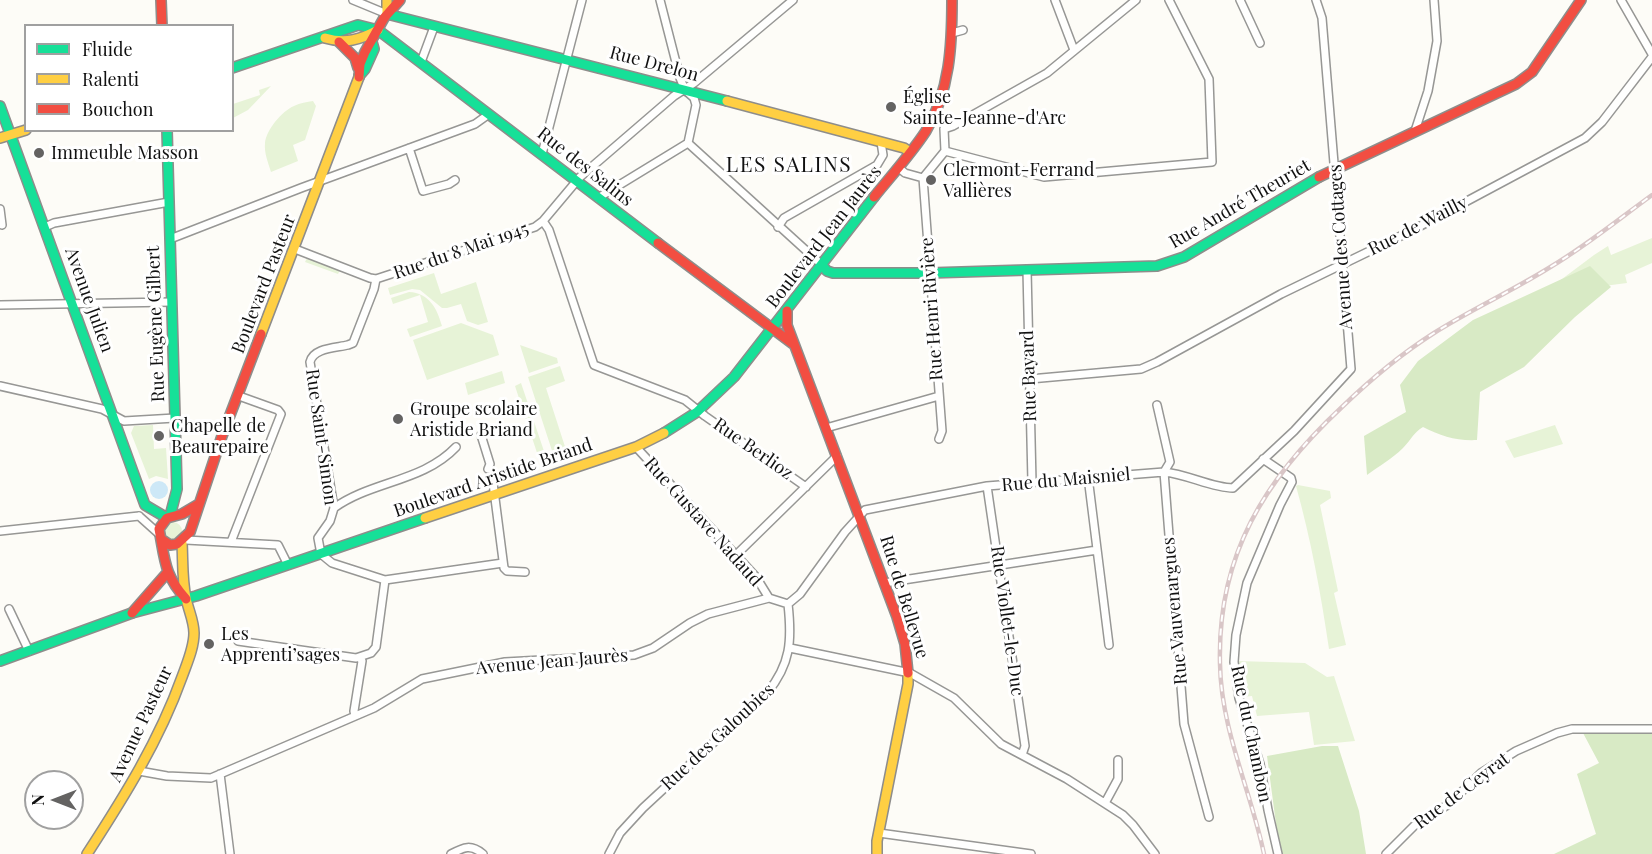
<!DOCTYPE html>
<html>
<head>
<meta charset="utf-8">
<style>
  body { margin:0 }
  #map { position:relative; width:1652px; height:854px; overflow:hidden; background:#fdfcf7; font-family:"Playfair Display",serif }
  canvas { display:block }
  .legend { position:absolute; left:24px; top:24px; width:210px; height:108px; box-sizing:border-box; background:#fff; border:2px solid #a0a0a0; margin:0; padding:8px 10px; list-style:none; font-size:18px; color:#111 }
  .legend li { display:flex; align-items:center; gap:12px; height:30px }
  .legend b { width:30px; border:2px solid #a0a0a0 }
  .north { position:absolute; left:24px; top:770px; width:60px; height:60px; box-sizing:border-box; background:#fff; border:2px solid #a0a0a0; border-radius:50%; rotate:270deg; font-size:16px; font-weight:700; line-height:24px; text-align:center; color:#111 }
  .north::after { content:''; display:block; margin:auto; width:21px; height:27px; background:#646362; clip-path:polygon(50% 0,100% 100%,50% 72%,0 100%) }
</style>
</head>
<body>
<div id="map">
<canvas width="1652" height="854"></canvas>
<ul class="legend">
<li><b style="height:8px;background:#16e098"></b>Fluide</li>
<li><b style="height:8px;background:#ffcf43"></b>Ralenti</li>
<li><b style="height:8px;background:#f24e42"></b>Bouchon</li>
</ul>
<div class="north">N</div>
</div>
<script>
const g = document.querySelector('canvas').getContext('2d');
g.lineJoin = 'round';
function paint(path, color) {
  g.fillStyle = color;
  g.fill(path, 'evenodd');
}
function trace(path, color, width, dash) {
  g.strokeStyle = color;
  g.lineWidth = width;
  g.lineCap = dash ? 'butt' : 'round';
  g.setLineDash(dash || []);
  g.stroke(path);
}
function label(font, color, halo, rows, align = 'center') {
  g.font = font + ' "Playfair Display",serif';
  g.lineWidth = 6;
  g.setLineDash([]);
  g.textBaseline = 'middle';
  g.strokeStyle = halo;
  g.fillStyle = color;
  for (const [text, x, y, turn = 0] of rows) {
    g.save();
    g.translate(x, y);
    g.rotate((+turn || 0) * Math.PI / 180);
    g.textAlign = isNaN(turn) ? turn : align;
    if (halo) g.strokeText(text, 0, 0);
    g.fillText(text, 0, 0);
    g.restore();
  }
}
paint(new Path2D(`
  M271,86L248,110L233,118V104L260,95L259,90Z
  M313,101L316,106L305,140L293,145L298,161L271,172C268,162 264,153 265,143C266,130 282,111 294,106C300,103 307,102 313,101Z
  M1652,238V263L1625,275L1627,283L1542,294L1594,255L1608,246L1611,255Z
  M307,258L340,270L338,274L305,262Z
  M434,273L441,294L476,282L488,322L478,325L467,321L461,304L447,308H442L420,290L412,289L390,295L388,288Z
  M409,292C429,293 437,308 442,326L410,337L407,329L428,322L420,295L393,304L391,298Z
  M461,323L493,335L499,355L427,380L413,340Z
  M520,345L557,358L558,363L529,373Z
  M560,366L565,381L546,388L569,459L556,463L528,377Z
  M502,371L505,383L468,395L465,383Z
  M521,383L549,466L542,468L515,386Z
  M153,425L154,449L166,448L168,479L156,476L149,479L131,433L134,426Z
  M1555,425L1563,444L1514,458L1505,441Z
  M1298,485L1330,491L1331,498L1320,505L1338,591L1334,593L1346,645L1329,649C1321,594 1311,540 1296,486Z
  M164 531a9 9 0 1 1 18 0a9 9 0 1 1-18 0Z
  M1237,661L1305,663L1327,677L1334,676L1355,741L1314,745L1309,712L1257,716L1252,696L1242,697Z`), '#e7f3d7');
paint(new Path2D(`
  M1590,266L1611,287L1575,317L1524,367L1480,392L1477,440C1456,441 1441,436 1423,427C1413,433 1411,440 1403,448C1392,459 1379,466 1367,475L1364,436L1406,412L1400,385L1418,361L1473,320Z
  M1652,732V854H1554L1596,834L1577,774L1599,763L1583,733Z
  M1322,746H1338L1359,811L1366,854H1280L1267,756Z`), '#d8eac5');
paint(new Path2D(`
  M150 490a9 9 0 1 1 18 0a9 9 0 1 1-18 0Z`), '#cde8f7');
trace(new Path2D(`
  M488,469L493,483`), '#dad9d4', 7, [7, 3.5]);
const street = new Path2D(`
  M353,0L387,14
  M1055,0L1074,50
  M1240,0L1260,43
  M1621,0L1652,54
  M952,33L963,30
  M421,62L434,27
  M944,129L953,126L1047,73L1136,0
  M1415,131L1428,91L1437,41L1434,0
  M688,143L822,265
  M409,148L423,191L449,184L455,180
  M945,151L1044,177L1212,162L1209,79L1169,0
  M542,154L582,0
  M899,168L905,173L923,178
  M923,178L942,431L939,439
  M923,178L945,151L944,129
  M598,198L688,143L696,105L694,98L685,90L680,78L660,0
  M0,209L2,225
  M543,221L549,230L594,365L685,400L705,416L806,487
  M45,227L54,223L169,202
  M778,227L784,218L877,165L883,155L881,142
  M170,239L301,188L475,124L489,114
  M295,249L370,278L376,279L535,227L543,221L580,177L674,96L694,83L793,0
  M1027,270L1032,482
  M376,279L374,289L353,343L348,345C335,348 313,348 310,362L334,508L330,521L318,538L321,554L332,563L385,580L503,563
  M0,305L172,302
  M1030,379L1141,369L1157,362L1281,294L1411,231L1585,138L1602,122L1652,57
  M0,386L102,409L124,421L175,418
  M1157,405L1170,462L1164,472L1184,724L1209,817
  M826,428L939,396
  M481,435L490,464L488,469
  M636,447L756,577L769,598
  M1263,459L1291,478L1292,482L1280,505L1247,583L1236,635L1234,662L1239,698L1260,764L1268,810L1278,854
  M1088,477L1109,645
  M493,483L504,568L507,571L525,572
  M987,486L1025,746L1022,755
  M334,508C371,481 423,482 456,447
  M139,516L159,534
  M0,531L139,516
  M186,540L278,545L288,565
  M231,542L281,414L278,410L239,396
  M736,555L837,456
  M884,583L1097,550
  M9,609L29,651
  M238,641L356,658L371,653L376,647L385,580
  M790,648L910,673L954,698L1001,744L1067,779L1123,815L1133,825L1155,854
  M355,716L354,711L362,661L360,658
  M139,771L167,776L211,778L374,708L422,679L505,662L634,655L653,648L690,623L708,614L769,598L788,604L800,594L845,532L865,510L987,486L1164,472C1187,474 1212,488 1233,488L1294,431L1351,369L1322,18L1316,0
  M220,774L230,854
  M1105,803L1118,779V760
  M879,833L1031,854
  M451,854C464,847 471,844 483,854
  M609,854L620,833L643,808L767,693C791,664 792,640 788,604
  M1386,854L1414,826L1449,804L1481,773L1516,751L1557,733L1572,729H1652`);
const fast = new Path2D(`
  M387,14L727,101
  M232,68L358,25L378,30L658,243
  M359,76L365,69L374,49L372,42
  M0,106L145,505L167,518
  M167,130L177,489L170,516
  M822,265L827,271L833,273H929L1157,266L1184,257L1319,177
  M664,433L697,412L734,377L874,197
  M0,661L132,613L196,596L425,518`);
const slow = new Path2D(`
  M387,0V14
  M325,38C345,44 360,40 378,30
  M727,101L904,148L910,152
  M0,138L26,130
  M261,334L359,77
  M425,518L636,447L664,433
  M87,854C124,797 159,741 182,677C187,663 194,648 194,633C194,621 188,609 186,598C182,580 183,561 182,543
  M877,854V841L908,684V673`);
const jam = new Path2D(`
  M161,0L162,26
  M339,42L355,58L358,68
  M359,77L360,64L365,52L384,18L400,0
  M1319,177L1516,84L1532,72L1581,0
  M874,197C891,176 911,154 926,131C950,91 952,45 952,0
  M658,243L793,344
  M787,311V325L897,617L905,644L908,673
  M161,539L170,545L177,544L190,532L222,436L261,334
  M186,599C164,575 165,560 159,529L167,518L182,514L199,504
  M132,613L167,573`);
trace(street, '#979795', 10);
trace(fast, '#8e8d8b', 12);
trace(slow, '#8e8d8b', 12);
trace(jam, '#8e8d8b', 12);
trace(street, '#fffffe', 7);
trace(fast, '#16e098', 9);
trace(slow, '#ffcf43', 9);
trace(jam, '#f24e42', 9);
const rail = new Path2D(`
  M1264,854C1251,791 1221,730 1220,664C1217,555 1265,479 1342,407C1370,380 1401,354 1434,333C1472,309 1514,290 1552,266C1587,245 1619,219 1652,195`);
trace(rail, '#d9c6c7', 4.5);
trace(rail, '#fff', 2, [7]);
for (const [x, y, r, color] of [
  [891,107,6,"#646362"],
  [39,153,6,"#646362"],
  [931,180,6,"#646362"],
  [398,419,6,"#646362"],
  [159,436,6,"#646362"],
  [209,644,6,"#646362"]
]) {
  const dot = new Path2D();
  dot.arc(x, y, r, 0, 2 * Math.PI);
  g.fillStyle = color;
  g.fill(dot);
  trace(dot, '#fff', 2);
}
label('18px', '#111', '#fff', [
  ["Rue Drelon",654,64,15],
  ["Rue des Salins",585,167,38],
  ["Rue André Theuriet",1240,204,-30],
  ["Rue de Wailly",1418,226,-27],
  ["Boulevard Jean Jaurès",824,237,-52],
  ["Avenue des Cottages",1341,247,-94],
  ["Rue du 8 Mai 1945",461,251,-19],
  ["Boulevard Pasteur",264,284,-69],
  ["Avenue Julien",89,300,70],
  ["Rue Henri Rivière",932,309,-94],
  ["Rue Eugène Gilbert",156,324,-92],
  ["Rue Bayard",1029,376,-92],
  ["Rue Saint-Simon",321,437,82],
  ["Rue Berlioz",753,449,35],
  ["Boulevard Aristide Briand",493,478,-19],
  ["Rue du Maisniel",1066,480,-5],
  ["Rue Gustave Nadaud",703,522,48],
  ["Rue de Bellevue",904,597,73],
  ["Rue Vauvenargues",1175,611,-95],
  ["Rue Viollet-le-Duc",1007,621,82],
  ["Avenue Jean Jaurès",552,662,-5],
  ["Avenue Pasteur",141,724,-65],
  ["Rue du Chambon",1251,734,78],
  ["Rue des Galoubies",718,737,-43],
  ["Rue de Ceyrat",1462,791,-37]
]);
label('18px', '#111', '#fff', [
  ["Église",903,97],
  ["Sainte-Jeanne-d'Arc",903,118],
  ["Immeuble Masson",51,153],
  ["Clermont-Ferrand",943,170],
  ["Vallières",943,191],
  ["Groupe scolaire",410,409],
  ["Aristide Briand",410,430],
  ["Chapelle de",171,426],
  ["Beaurepaire",171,447],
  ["Les",221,634],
  ["Apprenti’sages",221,655]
], 'left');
g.letterSpacing = '1.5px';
label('21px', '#111', '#fff', [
  ["LES SALINS",789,165]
]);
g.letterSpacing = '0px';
</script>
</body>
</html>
